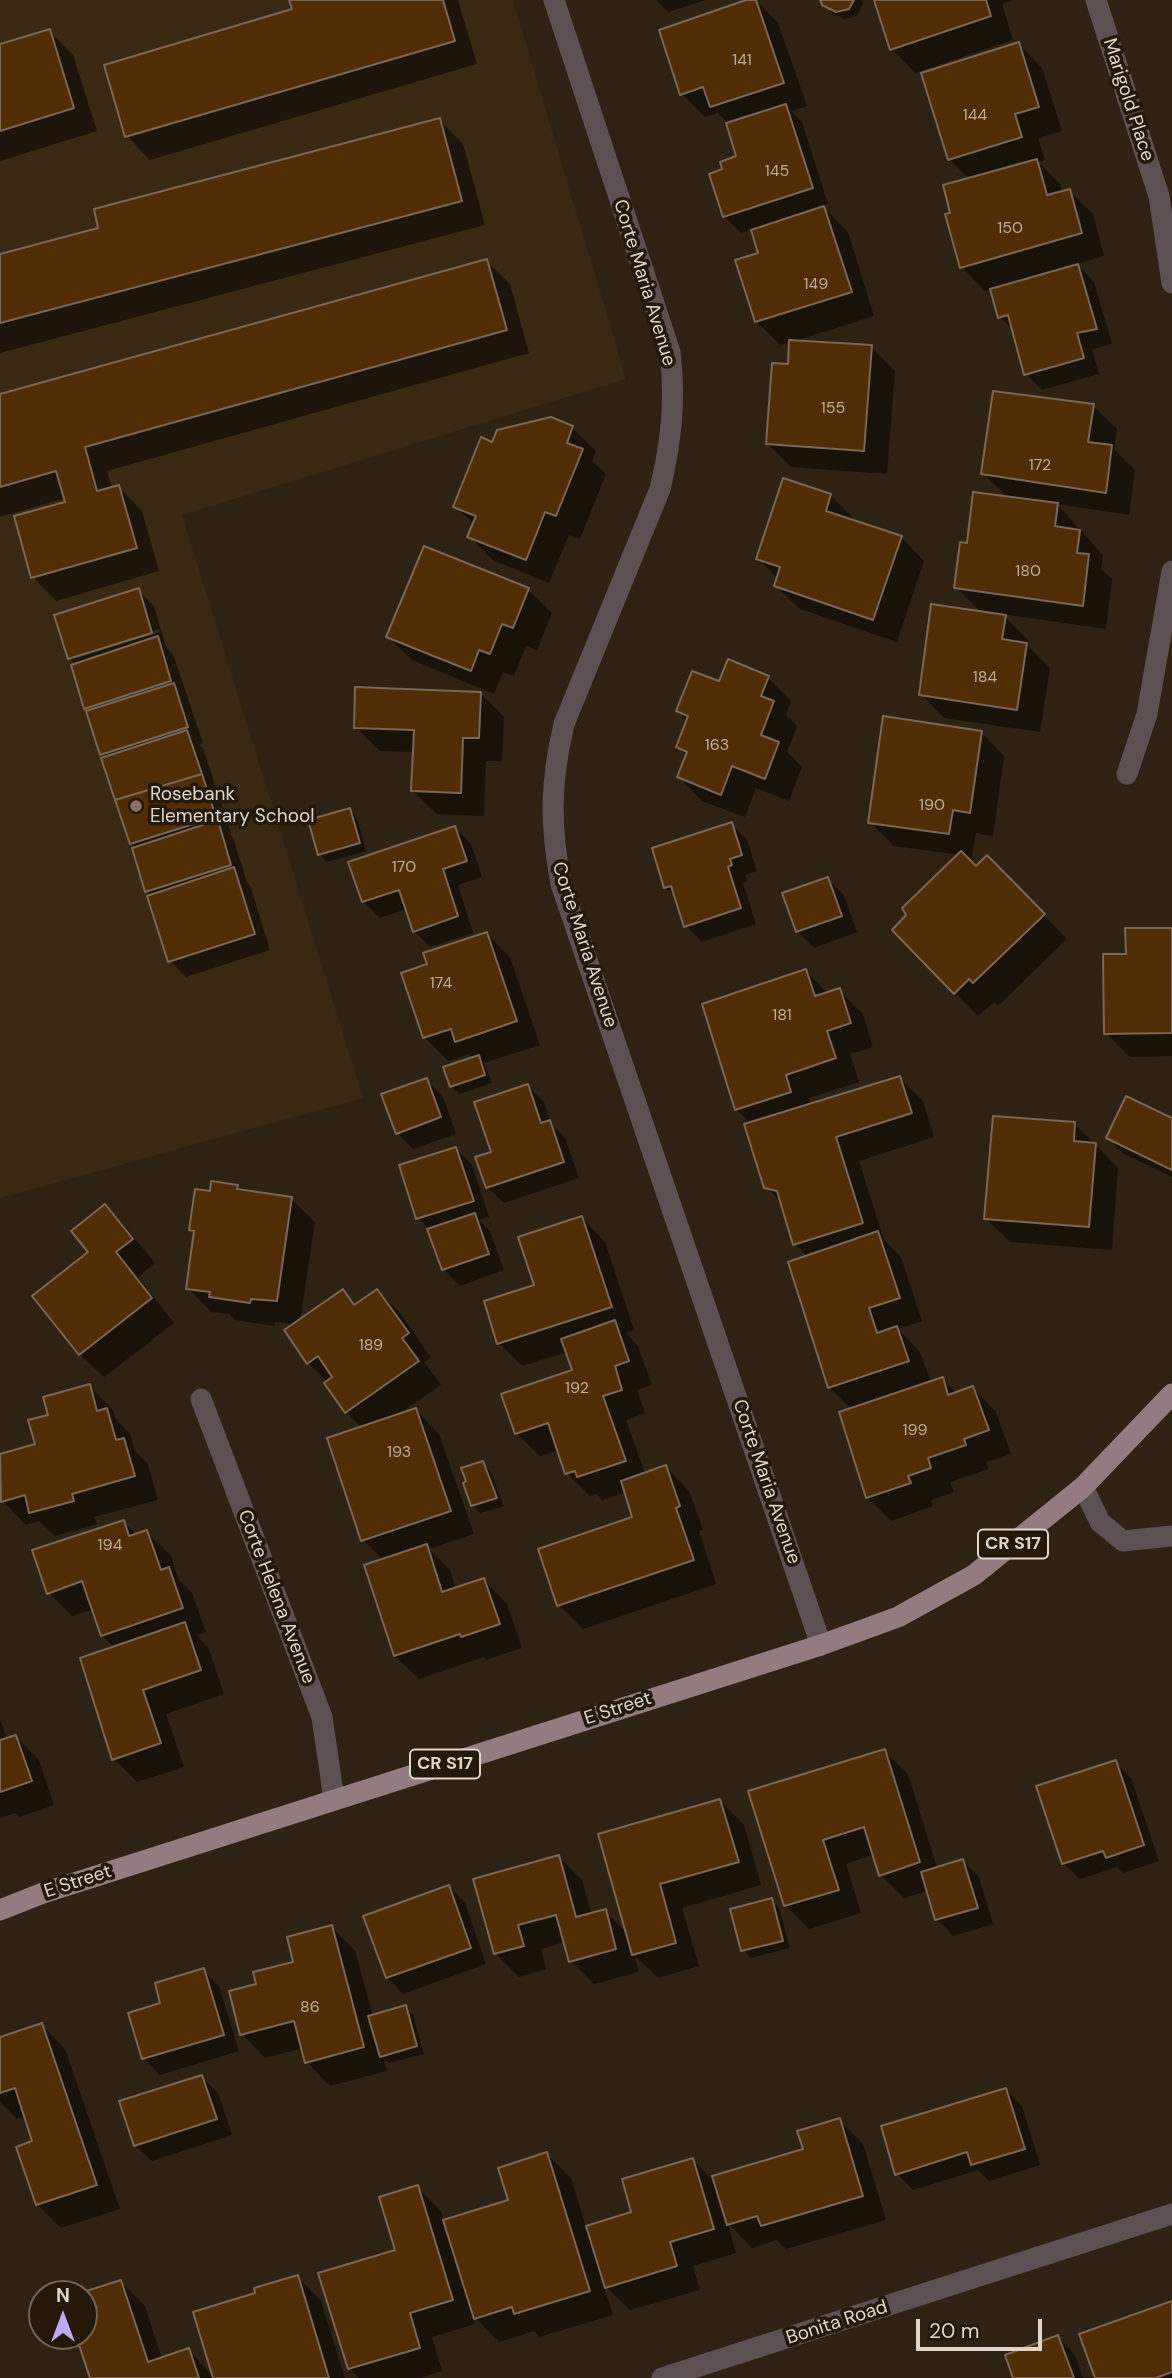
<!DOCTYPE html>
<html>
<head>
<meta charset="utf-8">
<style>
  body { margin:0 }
  #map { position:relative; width:1172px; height:2378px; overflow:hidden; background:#2e2212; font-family:"DM Sans",sans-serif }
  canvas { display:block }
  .north { position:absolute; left:28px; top:2280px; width:70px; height:70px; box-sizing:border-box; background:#241909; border:2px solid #6e6557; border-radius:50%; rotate:0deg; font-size:19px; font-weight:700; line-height:28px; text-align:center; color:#ded6cc }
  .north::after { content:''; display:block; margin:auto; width:24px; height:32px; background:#bda9f5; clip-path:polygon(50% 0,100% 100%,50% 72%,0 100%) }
  .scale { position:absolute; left:916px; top:2319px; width:126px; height:32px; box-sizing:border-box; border:4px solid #ded6cc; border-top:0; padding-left:9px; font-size:21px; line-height:24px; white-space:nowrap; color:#ded6cc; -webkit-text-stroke:5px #241909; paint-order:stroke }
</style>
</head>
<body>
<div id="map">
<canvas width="1172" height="2378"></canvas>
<div class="north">N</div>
<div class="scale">20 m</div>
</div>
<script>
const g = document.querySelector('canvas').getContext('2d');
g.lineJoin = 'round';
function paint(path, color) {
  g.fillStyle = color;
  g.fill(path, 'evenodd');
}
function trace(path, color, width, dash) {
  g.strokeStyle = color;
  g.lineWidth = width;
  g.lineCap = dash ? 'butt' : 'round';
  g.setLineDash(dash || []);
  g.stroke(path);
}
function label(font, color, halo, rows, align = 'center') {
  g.font = font + ' "DM Sans",sans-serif';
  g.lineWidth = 7;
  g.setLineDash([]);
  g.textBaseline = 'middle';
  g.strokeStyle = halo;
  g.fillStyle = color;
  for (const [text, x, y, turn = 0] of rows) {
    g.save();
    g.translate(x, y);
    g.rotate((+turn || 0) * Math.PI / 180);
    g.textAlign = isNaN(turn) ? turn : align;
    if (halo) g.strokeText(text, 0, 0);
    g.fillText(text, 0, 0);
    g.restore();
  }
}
paint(new Path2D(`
  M0,0H513L626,379L182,515L363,1098L0,1198Z`), '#392913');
paint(new Path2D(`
  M291,0H458L477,64L150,160L127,136L294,11Z
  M656,0H706L668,12Z
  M752,0H756L778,23L807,106L791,111L802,122L828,204L822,206L848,232L874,316L792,342L871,347L895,371L887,474L791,467L768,444L789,366L791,342L780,345L756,321L760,254L752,229L741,233L725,217L711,175L724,170L739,157L729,124L718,113L705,117L682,94Z
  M822,0H862L863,3L857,16L845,19L832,13Z
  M876,0H1013L1002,4L1013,40L915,73L892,49Z
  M49,31L73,55L97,131L0,161V46Z
  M1019,44L1042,68L1062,131L1038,138L1045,160L1038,162L1060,184L1062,193L1069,191L1093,214L1104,256L1077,264L1094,282L1112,344L1092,349L1099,374L1042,390L1026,374L1014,331L1000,317L992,289L985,291L962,267L952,214L970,179L949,159Z
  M439,120L463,144L485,225L0,353V256L101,229Z
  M486,261L510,284L529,353L107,471L112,489L119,487L142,511L159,571L56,601L33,577L68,503L66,498L0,517V395Z
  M1093,406L1117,429L1114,449L1135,470L1129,515L1057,504L1103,555L1101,569L1112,579L1106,629L1002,614L1029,641L1028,646L1050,668L1040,732L944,718L921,694L983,614L956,587L968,545L1008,498L983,473Z
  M572,428L596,451L592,461L606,474L580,539L569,535L549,583L493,560L469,536L474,525L455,506L493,444Z
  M831,496L854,519L853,522L901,537L924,561L897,642L800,609L776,586L778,579L758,558Z
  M138,590L154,606L166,647L173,654L203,743L199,745L203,748L231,833L229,834L233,838L247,882L250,885L270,950L186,977L170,961L151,896L146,891L136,848L131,844L106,758L102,754L90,712L86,708L76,665L70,659L56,617ZM159,629L160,632L77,658V655Z
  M528,590L552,613L537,650L526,646L514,676L503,672L494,694L412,660L388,637Z
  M768,678L791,701L786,715L797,726L787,752L802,767L789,801L756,788L745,817L702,801L679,777L687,756L678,747L688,721L678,711L720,683Z
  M480,693L504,717L502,761H486L484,816L437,814L413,791L415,752L380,751L356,727Z
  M981,732L1004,756L993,836L976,833L972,857L964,856L976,868L1011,881L1067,939L998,1006L994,1002L978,1016L955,993L960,855L894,846L870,822Z
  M350,810L357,818L366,851L327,862L319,854Z
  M731,824L747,840L757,871L745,875L747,881L743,883L756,924L702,942L686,926L677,898L665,887Z
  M455,828L471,844L482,877L458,885L473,933L430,947L414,931L406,909L380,918L363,901Z
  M827,879L844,895L857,932L814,948L798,932L785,894Z
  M1172,929V1056L1130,1057L1106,1033L1127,956Z
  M487,934L510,957L540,1045L484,1063L492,1083L459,1094L451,1086L474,1059L469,1054L448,1061L424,1037L430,965Z
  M806,971L828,994L839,990L863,1014L873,1047L850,1054L859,1082L809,1098L811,1105L900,1078L923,1101L934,1137L859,1161L884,1240L901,1257L922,1321L898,1329L920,1352L931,1382L942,1379L957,1394L973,1388L996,1412L1011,1454L986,1462L989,1469L950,1482L954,1492L931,1500L933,1506L891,1521L867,1497L852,1410L829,1387L808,1257L795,1244L782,1203L766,1187L751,1124L737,1110L704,1005Z
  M426,1080L443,1097L456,1134L413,1149L397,1133Z
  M527,1086L544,1102L551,1124L565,1138L579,1178L504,1203L487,1187L493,1153Z
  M1172,1120V1177L1124,1154L1108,1138Z
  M1075,1124L1118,1168L1112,1250L1010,1242L986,1219Z
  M456,1149L472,1165L489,1217L479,1220L490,1231L504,1270L460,1286L444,1269L430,1230L418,1218L401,1166Z
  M237,1187L242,1192L291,1199L315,1222L300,1321L343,1292L356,1305L377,1291L401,1314L431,1358L424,1362L441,1385L399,1414L416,1410L439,1434L474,1534L429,1549L450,1570L456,1589L484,1580L507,1604L522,1648L486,1660L484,1657L419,1679L395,1656L383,1560L363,1540L362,1428L346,1412L328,1382L308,1363L297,1324L275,1322L274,1326L235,1320L229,1314L211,1312L188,1288L195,1234L191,1229L212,1193Z
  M105,1206L128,1230L155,1263L138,1277L174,1323L104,1377L80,1354L90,1253Z
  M582,1218L605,1242L634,1330L626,1333L638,1346L652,1385L637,1390L645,1413L626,1420L645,1474L666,1467L689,1491L703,1530L699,1531L716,1584L583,1629L559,1605L635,1518L626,1492L602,1500L597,1494L590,1496L567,1473L559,1450L540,1456L516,1433L574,1371L567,1352L522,1366L499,1343Z
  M89,1386L113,1410L115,1418L130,1434L135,1451L148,1464L158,1500L94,1517L97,1524L55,1536L39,1521L26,1525L3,1501L0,1492V1455L37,1445L50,1416Z
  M482,1463L490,1471L504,1506L480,1513L472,1505Z
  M123,1522L137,1535L147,1532L171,1556L178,1579L192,1593L206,1632L196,1635L208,1647L224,1694L166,1714L184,1767L137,1782L114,1759L115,1648L102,1635L94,1609L72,1616L49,1593Z
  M0,1719L7,1740L16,1737L39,1760L54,1805L19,1817L15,1813L0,1818Z
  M884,1751L908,1774L937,1868L963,1861L979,1877L993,1924L953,1936L937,1919L928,1891L904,1898L881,1875L874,1854L846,1864L861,1913L809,1929L786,1906L750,1792Z
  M1115,1762L1131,1778L1159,1861L1123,1873L1117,1867L1080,1879L1063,1863ZM1111,1846L1112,1850L1070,1863V1859Z
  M720,1801L744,1825L761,1885L682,1908L699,1966L658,1978L634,1955L639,1972L594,1984L571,1961L564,1942L541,1949L546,1969L519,1977L495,1953L559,1857L582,1880L592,1915L605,1911L628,1934L600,1835Z
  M449,1887L465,1903L486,1964L403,1994L387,1977Z
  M771,1900L779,1908L790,1948L751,1958L743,1950Z
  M332,1927L355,1951L373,2016L405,2007L413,2015L424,2054L389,2063L383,2058L387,2071L330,2086L307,2062L303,2048L265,2058L242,2034L258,1985L295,1963Z
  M203,1970L219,1986L239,2051L160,2075L144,2058Z
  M42,2025L65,2049L120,2209L61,2228L37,2204L34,2142L26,2116L17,2119L0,2102V2039Z
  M202,2077L218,2093L232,2135L152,2161L135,2145Z
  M1006,2090L1022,2106L1040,2165L989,2181L978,2170L913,2190L897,2174Z
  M839,2120L863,2144L886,2220L786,2249L777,2240L752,2248L728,2223L736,2253L693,2266L700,2290L630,2310L603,2284L613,2315L539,2337L534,2331L499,2342L473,2315L475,2324L432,2337L442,2371L420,2378H359L349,2368L397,2251L417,2187L441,2211L444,2221L510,2202L547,2154L571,2178L586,2227L633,2213L693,2160L716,2184L805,2151Z
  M298,2277L321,2301L345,2378H92L78,2336H84L83,2294L121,2282L145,2306L162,2359L188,2350L214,2377Z
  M1172,2303V2378H1097Z
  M1058,2337L1074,2353L1083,2378H1015Z`), '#0007');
const building = new Path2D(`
  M289,0H443L455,41L125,137L104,65L292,9Z
  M746,0H756L784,83L710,107L703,87L680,95L659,30Z
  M820,0H854L849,9L836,12L822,5Z
  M874,0H986L991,16L890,50Z
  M50,29L74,108L0,131V44Z
  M1019,42L1039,107L1015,114L1022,137L948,160L921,73Z
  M786,104L813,188L723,217L709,174L722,169L720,162L736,156L726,123Z
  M440,118L462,201L0,323V254L98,228L94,209Z
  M1037,159L1047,195L1070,189L1082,233L960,268L945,214L950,213L943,185Z
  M824,206L852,292L755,322L735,260L758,253L751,230Z
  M487,259L507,330L85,447L97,491L119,485L137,548L31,578L14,516L65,502L56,471L0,487V394Z
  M1078,264L1097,329L1077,333L1084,358L1024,375L1008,315L998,318L990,289Z
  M789,340L872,345L864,451L766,444L772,363L788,364Z
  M993,391L1094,404L1088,442L1112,445L1106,493L981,474Z
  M551,417L573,426L567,443L583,449L556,516L545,512L526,560L467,537L476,516L453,507L481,437L492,442L497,430Z
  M783,478L831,494L826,511L902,536L873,620L774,586L780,567L756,559Z
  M973,492L1058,503L1055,526L1080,530L1077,553L1089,554L1083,606L954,588L960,542L967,543Z
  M424,546L529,588L513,628L502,624L490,654L479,650L471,671L386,637Z
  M139,588L152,633L68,659L54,615Z
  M931,604L1006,615L1002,639L1027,643L1017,710L919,695Z
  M158,636L171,681L84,709L71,665Z
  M728,659L769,676L761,696L774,701L761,735L779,742L765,779L732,766L721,795L677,777L687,752L676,747L688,716L676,711L692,671L719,681Z
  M174,683L188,727L100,755L86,711Z
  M355,687L481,692L479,738H463L461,793L411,791L414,730L354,728Z
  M883,716L982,731L970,813L953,810L949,834L868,823Z
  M187,730L202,774L115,800L101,758Z
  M202,774L216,817L130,844L115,800Z
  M350,808L360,843L318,855L308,820Z
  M218,820L231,865L145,892L132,848Z
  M732,822L742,855L730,859L732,865L728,867L741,908L684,927L671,886L664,888L652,848Z
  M455,826L467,861L443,869L458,916L413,932L399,890L362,902L348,862Z
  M961,851L976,866L987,855L1045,914L973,983L969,979L954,994L892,930L906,915L902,908Z
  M234,867L255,934L168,962L147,896Z
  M828,877L842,916L796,932L782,893Z
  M1125,928H1172V1033L1104,1034L1103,954H1126Z
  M487,932L517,1021L455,1042L451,1029L423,1038L401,973L427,964L423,953Z
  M806,969L815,996L840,988L851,1023L827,1031L836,1058L786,1075L791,1092L735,1110L702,1004Z
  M479,1055L485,1075L450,1087L443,1067Z
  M900,1076L912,1113L836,1137L863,1223L793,1245L777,1191L764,1188L744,1124Z
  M427,1078L441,1117L396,1134L381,1094Z
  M528,1084L541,1123L550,1120L564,1162L486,1188L475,1157L491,1152L474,1102Z
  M1126,1096L1172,1118V1170L1106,1138Z
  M993,1116L1075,1122L1074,1141L1096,1143L1089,1227L984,1219Z
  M456,1147L474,1201L416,1219L399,1165Z
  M211,1181L238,1185L237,1189L292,1197L277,1301L251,1299L250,1303L209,1297L210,1292L186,1289L194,1231L189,1230L195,1189L210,1191Z
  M105,1204L133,1239L116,1252L152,1298L79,1355L32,1296L88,1252L71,1231Z
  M475,1213L489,1254L442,1270L427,1229Z
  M582,1216L612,1307L497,1344L484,1301L534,1285L518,1237Z
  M878,1231L900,1298L869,1308L877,1333L897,1326L909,1361L828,1388L788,1262Z
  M343,1289L354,1305L377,1289L409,1333L402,1338L419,1361L345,1413L324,1383L332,1377L318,1356L307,1364L284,1330Z
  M615,1320L629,1361L615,1366L622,1390L603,1396L626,1461L577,1477L575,1471L565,1474L548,1423L515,1434L501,1394L572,1370L561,1339Z
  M943,1377L948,1395L973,1386L989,1430L964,1439L966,1445L928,1458L931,1468L908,1476L911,1483L866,1498L839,1412Z
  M90,1384L97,1411L107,1408L116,1440L124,1438L135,1476L72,1494L74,1501L29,1513L25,1495L1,1502L0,1454L35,1444L28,1420L48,1415L43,1397Z
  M416,1408L451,1511L361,1541L327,1438Z
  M483,1461L497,1498L471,1506L463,1483L466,1481L461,1468Z
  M666,1465L680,1506L676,1508L694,1560L557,1606L538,1549L632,1517L621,1481Z
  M124,1520L129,1536L147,1530L161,1570L169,1567L183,1608L101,1636L82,1581L47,1594L32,1550Z
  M427,1544L442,1592L484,1578L500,1624L461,1637L460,1634L394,1656L364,1565Z
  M185,1622L201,1670L143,1690L161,1743L112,1760L80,1658Z
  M16,1735L32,1781L0,1792V1740Z
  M885,1749L920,1862L879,1876L864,1827L823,1840L839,1890L784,1906L748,1791Z
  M1116,1760L1144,1845L1106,1858L1103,1851L1062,1864L1036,1786Z
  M720,1799L739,1862L660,1884L676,1943L632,1955L598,1834Z
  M559,1855L576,1917L606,1909L616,1949L569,1962L556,1915L518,1925L524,1946L494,1954L473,1879Z
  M963,1859L978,1908L935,1920L921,1872Z
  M449,1885L471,1948L386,1978L363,1916Z
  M772,1898L783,1941L741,1951L730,1909Z
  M332,1925L364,2047L305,2063L294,2021L240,2035L229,1991L256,1984L253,1972L293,1962L287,1937Z
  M204,1968L224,2035L142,2059L128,2013L160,2003L155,1983Z
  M406,2005L417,2046L380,2057L368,2016Z
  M42,2023L97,2185L36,2205L16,2147L32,2141L15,2088L0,2093V2037Z
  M202,2075L217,2119L134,2146L119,2101Z
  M1006,2088L1025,2149L971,2165L967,2152L895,2175L881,2126Z
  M840,2118L863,2196L761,2226L757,2216L727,2225L712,2176L803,2149L797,2131Z
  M547,2152L590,2291L514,2314L512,2307L474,2319L443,2220L508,2200L498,2168Z
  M693,2158L714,2229L670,2242L677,2266L605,2288L586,2226L631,2212L622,2179Z
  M418,2185L453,2300L410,2313L420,2348L348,2369L318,2273L395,2250L379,2197Z
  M298,2275L329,2378H213L193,2312L255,2293L254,2288Z
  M121,2280L148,2362L189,2348L199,2378H90L76,2336H84V2294H77Z
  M1172,2301V2372L1156,2378H1095L1079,2334Z
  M1058,2335L1074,2378H1013L1005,2355Z`);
paint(building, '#512d06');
trace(building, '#786657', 2);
trace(new Path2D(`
  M554,0L670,352C676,400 671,443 660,489L564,724C550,784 550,824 561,884L821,1645
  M1096,0L1159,196L1172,283
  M1127,774L1147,714L1172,571
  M201,1399L322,1717L334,1799
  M1083,1487L1100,1522L1123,1541L1172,1536
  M662,2378L1172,2214`), '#5b5153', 21);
trace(new Path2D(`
  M0,1910L43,1893L821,1645L898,1617L974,1575L1083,1487L1172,1394`), '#927c80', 21);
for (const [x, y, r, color] of [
  [136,806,7,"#8d6e63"]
]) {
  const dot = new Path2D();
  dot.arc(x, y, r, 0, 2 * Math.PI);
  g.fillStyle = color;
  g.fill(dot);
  trace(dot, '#241909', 2.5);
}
label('16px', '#bbac9a', null, [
  ["141",742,61],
  ["144",975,116],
  ["145",777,172],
  ["150",1010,229],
  ["149",816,285],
  ["155",833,409],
  ["172",1040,466],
  ["180",1028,572],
  ["184",985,678],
  ["163",717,746],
  ["190",932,806],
  ["170",404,868],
  ["174",441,984],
  ["181",782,1016],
  ["189",371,1346],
  ["192",577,1389],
  ["199",915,1431],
  ["193",399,1453],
  ["194",110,1546],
  ["86",310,2008]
]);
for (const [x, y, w] of [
  [1013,1544,70],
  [445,1764,70]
]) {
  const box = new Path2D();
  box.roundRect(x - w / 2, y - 14.5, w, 29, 5);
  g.fillStyle = '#241909';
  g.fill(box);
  trace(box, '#ded6cc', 2);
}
label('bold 18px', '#ded6cc', null, [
  ["CR S17",1013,1544],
  ["CR S17",445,1764]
]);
label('19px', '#ded6cc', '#241909', [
  ["Marigold Place",1128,100,72],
  ["Corte Maria Avenue",644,283,73],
  ["Corte Maria Avenue",584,945,72],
  ["Corte Maria Avenue",766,1482,71],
  ["Corte Helena Avenue",276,1597,69],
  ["E Street",618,1709,-18],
  ["E Street",78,1882,-18],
  ["Bonita Road",837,2323,-18]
]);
label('19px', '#ded6cc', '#241909', [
  ["Rosebank",150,795],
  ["Elementary School",150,817]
], 'left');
</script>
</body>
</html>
